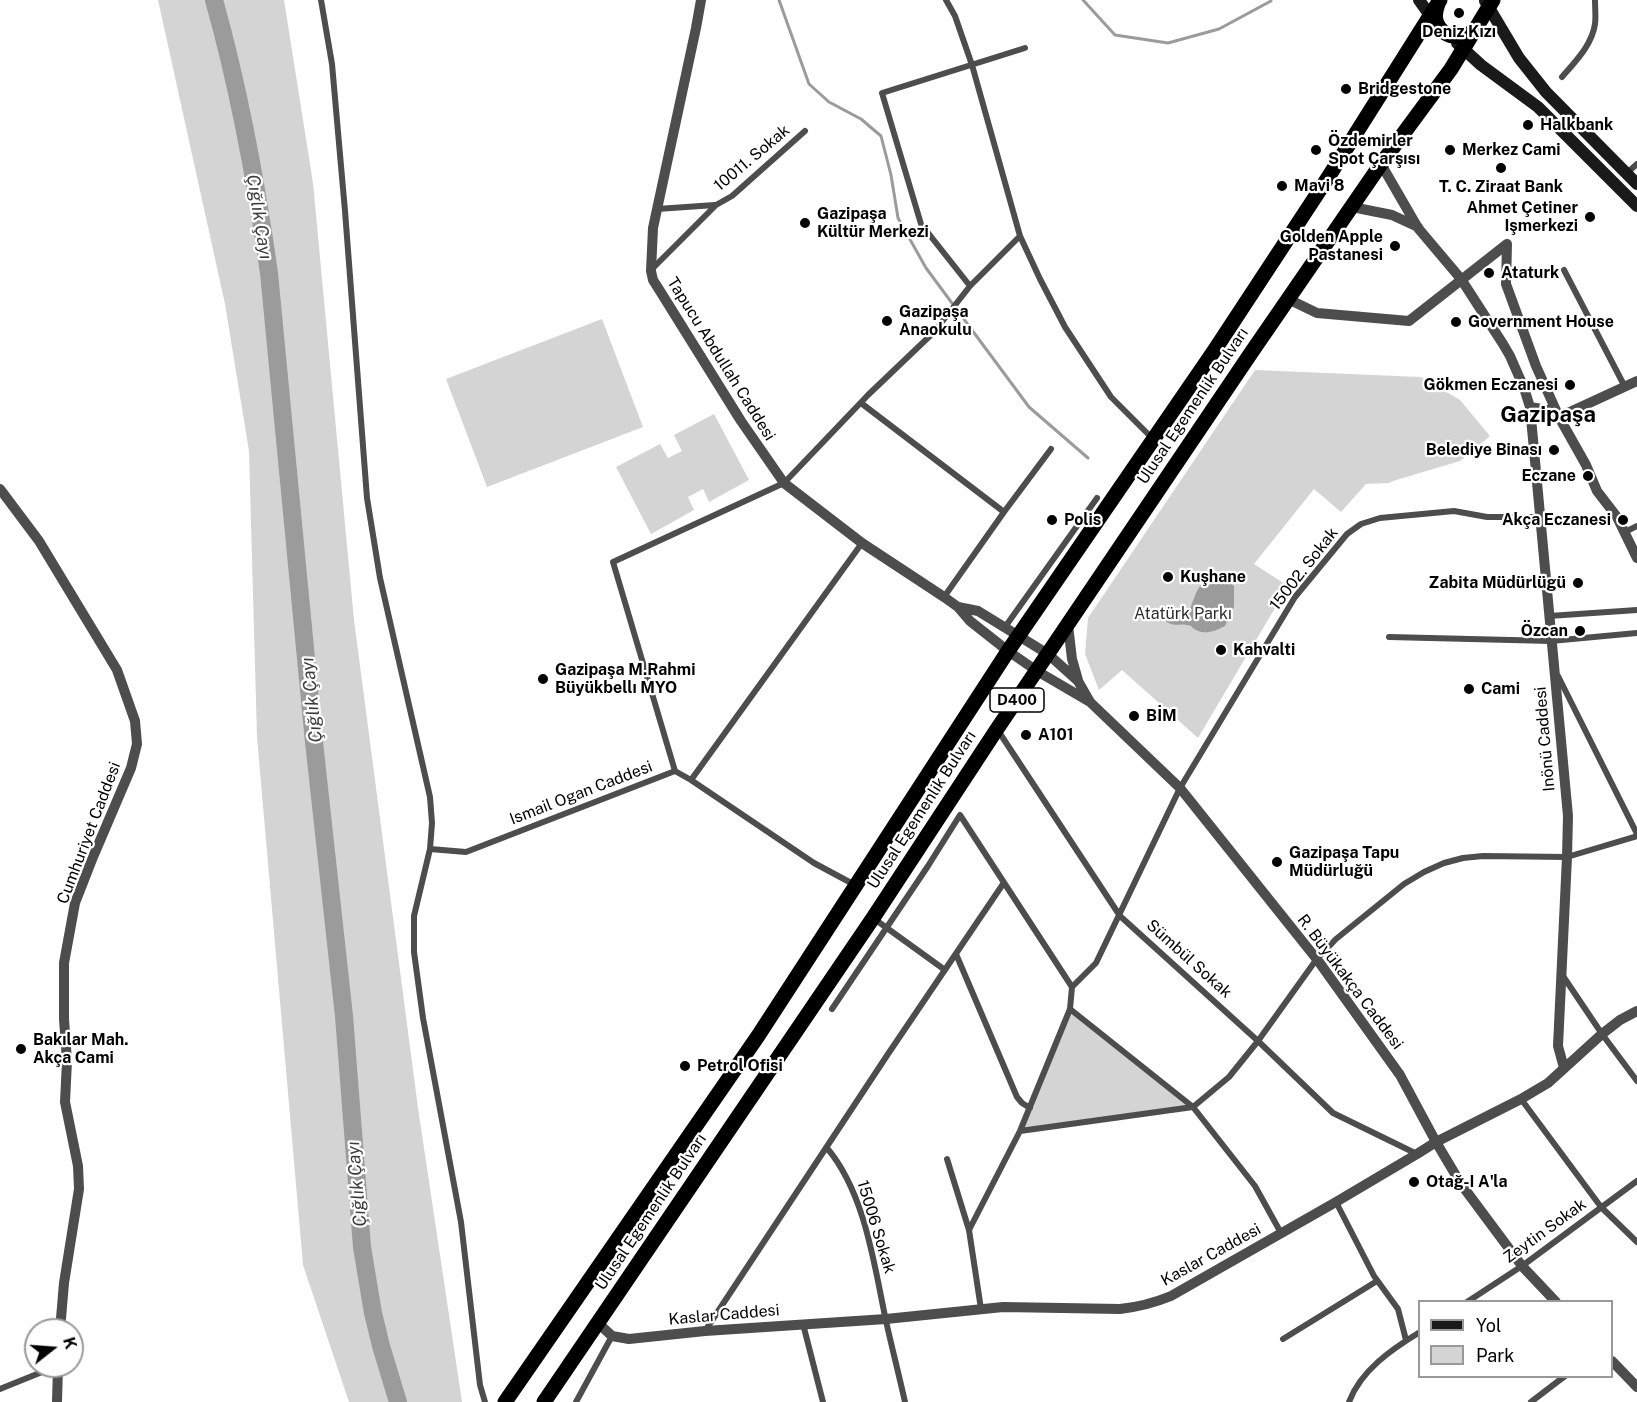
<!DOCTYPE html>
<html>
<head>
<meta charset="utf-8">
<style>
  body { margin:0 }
  #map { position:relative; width:1637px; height:1402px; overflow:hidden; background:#fff; font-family:"Public Sans",sans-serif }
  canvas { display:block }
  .legend { position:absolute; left:1418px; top:1300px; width:195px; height:78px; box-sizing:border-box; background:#fff; border:2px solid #999; margin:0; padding:8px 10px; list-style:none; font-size:18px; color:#000 }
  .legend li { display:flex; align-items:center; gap:12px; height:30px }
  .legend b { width:30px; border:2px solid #999 }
  .north { position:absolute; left:24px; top:1318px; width:60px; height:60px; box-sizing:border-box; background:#fff; border:2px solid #999; border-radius:50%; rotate:73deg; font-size:16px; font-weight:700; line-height:24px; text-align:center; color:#000 }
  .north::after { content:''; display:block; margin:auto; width:21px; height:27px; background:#000; clip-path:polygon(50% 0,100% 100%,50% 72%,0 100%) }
</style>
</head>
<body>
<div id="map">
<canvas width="1637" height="1402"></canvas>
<ul class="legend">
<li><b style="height:8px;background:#1a1a1a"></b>Yol</li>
<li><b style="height:16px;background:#d4d4d4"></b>Park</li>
</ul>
<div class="north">K</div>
</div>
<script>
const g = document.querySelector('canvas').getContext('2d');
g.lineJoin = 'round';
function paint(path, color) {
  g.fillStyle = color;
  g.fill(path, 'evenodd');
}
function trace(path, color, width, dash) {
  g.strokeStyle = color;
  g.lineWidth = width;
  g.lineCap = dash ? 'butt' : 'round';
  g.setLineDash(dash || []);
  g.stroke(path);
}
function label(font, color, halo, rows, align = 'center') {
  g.font = font + ' "Public Sans",sans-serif';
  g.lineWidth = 4.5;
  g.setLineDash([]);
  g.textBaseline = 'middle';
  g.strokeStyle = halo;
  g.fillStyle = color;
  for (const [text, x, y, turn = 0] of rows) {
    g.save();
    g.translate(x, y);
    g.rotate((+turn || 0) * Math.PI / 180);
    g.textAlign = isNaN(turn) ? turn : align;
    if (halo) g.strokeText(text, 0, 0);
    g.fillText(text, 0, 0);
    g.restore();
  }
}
paint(new Path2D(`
  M158,0H284L313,183L354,620L418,1108L462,1402H349L303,1265L257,737L249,451L225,304Z
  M602,319L643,427L487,487L446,379Z
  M1255,370L1421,377L1460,400L1490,436L1460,461L1393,481L1389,483L1366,484L1341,512L1314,489L1254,564L1288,586L1198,738L1122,670L1099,690L1085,654L1088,618Z
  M714,414L749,480L709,502L703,489L688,497L694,510L651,534L616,467L660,444L668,458L682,451L674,435Z
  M1070,1009L1193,1107L1020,1131Z`), '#d4d4d4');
paint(new Path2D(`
  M1210,577C1220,577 1226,579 1234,586V607L1225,626C1215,631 1206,635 1196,630C1189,626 1195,627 1187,625C1177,623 1175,628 1164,620L1165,612C1173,609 1181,610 1190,609C1196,595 1196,586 1210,577Z`), '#9b9b9b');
trace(new Path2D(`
  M779,0L809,84L829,102L861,119L881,136L891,175L898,218L926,268L1029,407L1088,458
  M1083,0L1115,35L1168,43L1219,29L1271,1`), '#9b9b9b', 3);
trace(new Path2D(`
  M214,0C239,89 256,181 269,273L314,742L344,1016L362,1247L373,1313L381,1346L398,1402`), '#9b9b9b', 18);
trace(new Path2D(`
  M321,0L332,64L345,211L367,498L380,578L430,797L432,823L430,849L414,916V952L423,1018L461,1222L480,1385L485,1402
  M946,0L955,16L972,65L1020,236L1040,279L1065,327L1111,397L1152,438
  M1562,77C1575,62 1592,45 1595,24C1596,17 1595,8 1595,0
  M1627,173L1637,164
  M657,209L715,205
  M651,270L716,205L732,196L805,131
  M1564,270L1625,387
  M970,286L921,224L882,93L1025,48
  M861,403L1004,512
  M1625,532L1637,526
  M944,597L1004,512L1051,449
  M1549,616L1637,610
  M1005,627L1097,498
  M1389,637L1551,641L1637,633
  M1558,676L1637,834
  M997,729L1120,916L1258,1041L1333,1113L1417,1154
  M675,771L613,562L784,483L868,395L934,332L970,286L1020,236
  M691,780L862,543
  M430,849L466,852L675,771L691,780L814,863L855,885
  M873,918L945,970
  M956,954L1017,1097L1022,1103L1030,1108
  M1563,976L1602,1034L1637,1081
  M832,1009L928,866L960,815L1072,987
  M1070,1009L1193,1107
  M1521,1099L1601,1207L1637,1242
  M1020,1131L1193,1107
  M827,1148C865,1193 874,1264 886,1321C892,1348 899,1375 905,1402
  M947,1159L969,1230L981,1309
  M1336,1202L1374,1276L1398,1309L1406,1340
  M969,1230L1020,1131L1070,1009L1072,987L1096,963L1180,788L1295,597L1347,534L1361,524L1380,518L1454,511L1487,517H1540
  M1281,1233L1255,1186L1193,1107L1229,1077L1258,1041L1316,960L1336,939L1404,884L1424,872L1444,863L1463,858L1483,856L1567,857L1637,836
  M1467,1302L1522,1266L1637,1181
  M803,1324L823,1402
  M705,1331L888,1054L1003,884
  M1283,1339L1377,1281
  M0,1389L42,1372L58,1375
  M576,1402L612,1336
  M1349,1402C1361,1370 1392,1349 1420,1332
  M1531,1402L1565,1376`), '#4d4d4d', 6);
trace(new Path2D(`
  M701,0L696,28L653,228L651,271L653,280L660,291L741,421L784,483L862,543L944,597L958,607L970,621L1008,651L1037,671L1090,702L1180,788L1319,962L1400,1075L1436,1142L1461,1184L1522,1266L1556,1302
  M1381,164L1418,228L1461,279L1503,344L1510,356L1524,388L1530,407L1547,410L1559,417L1637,381
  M1352,207L1392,215L1418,227
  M1507,244L1506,284L1536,366L1559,417L1586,465L1597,491L1617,517L1637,558
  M1288,299L1317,313L1409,321L1507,244
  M1530,407L1568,816L1567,857L1558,1046L1564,1068
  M0,489L39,541L117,670L135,721L137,744L131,768L93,857L75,903L64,963V1019L67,1061L65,1102L78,1166L79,1189L64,1283L60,1330
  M958,607L978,611L1048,654L1078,681L1090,702
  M1068,625L1072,659L1078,680
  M598,1323L612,1336L629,1339L705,1331L886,1319L1003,1307L1120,1309C1138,1307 1154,1303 1171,1296L1336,1202L1417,1154L1436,1142L1521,1099L1548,1083L1602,1034L1620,1020L1637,1011
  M1612,1361L1637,1387
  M57,1402L58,1366`), '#4d4d4d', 10);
trace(new Path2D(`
  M1419,0L1434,21
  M1485,1L1519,58L1546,92L1637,184
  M1457,43L1481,65L1538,107L1637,206`), '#1a1a1a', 12);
trace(new Path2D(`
  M1438,4C1427,30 1454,46 1475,30
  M505,1402L758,1036L1008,651L1214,351L1329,176L1440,0
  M544,1402L873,918L997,729L1251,353L1381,164L1451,69L1493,0`), '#000', 15);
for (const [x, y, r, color] of [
  [1459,13,6,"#000"],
  [1346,89,6,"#000"],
  [1528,125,6,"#000"],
  [1316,150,6,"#000"],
  [1450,150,6,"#000"],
  [1501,168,6,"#000"],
  [1282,186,6,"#000"],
  [1590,217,6,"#000"],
  [805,223,6,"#000"],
  [1395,246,6,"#000"],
  [1489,273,6,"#000"],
  [887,321,6,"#000"],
  [1456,322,6,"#000"],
  [1570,385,6,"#000"],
  [1554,450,6,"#000"],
  [1588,476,6,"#000"],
  [1052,520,6,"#000"],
  [1623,520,6,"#000"],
  [1168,577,6,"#000"],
  [1578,583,6,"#000"],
  [1580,631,6,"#000"],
  [1221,650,6,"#000"],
  [543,679,6,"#000"],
  [1469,689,6,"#000"],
  [1134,716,6,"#000"],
  [1026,735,6,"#000"],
  [1277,862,6,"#000"],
  [21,1049,6,"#000"],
  [685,1066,6,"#000"],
  [1414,1182,6,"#000"]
]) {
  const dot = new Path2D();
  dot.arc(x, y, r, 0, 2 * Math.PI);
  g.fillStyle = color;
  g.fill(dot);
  trace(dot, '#fff', 2);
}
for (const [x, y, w] of [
  [1017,700,54]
]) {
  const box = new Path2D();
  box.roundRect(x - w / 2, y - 12, w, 24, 4.5);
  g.fillStyle = '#fff';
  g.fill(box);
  trace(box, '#000', 1.5);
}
label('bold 15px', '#000', null, [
  ["D400",1017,700]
]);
label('bold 16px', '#000', '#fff', [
  ["Deniz Kızı",1459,32,"center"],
  ["Bridgestone",1358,89],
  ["Halkbank",1540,125],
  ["Özdemirler",1328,141],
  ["Spot Çarşısı",1328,159],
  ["Merkez Cami",1462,150],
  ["Mavi 8",1294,186],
  ["T. C. Ziraat Bank",1501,187,"center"],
  ["Ahmet Çetiner",1578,208,"right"],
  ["Işmerkezi",1578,226,"right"],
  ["Gazipaşa",817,214],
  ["Kültür Merkezi",817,232],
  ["Golden Apple",1383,237,"right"],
  ["Pastanesi",1383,255,"right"],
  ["Ataturk",1501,273],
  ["Gazipaşa",899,312],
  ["Anaokulu",899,330],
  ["Government House",1468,322],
  ["Gökmen Eczanesi",1558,385,"right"],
  ["Belediye Binası",1542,450,"right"],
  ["Eczane",1576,476,"right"],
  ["Polis",1064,520],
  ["Akça Eczanesi",1611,520,"right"],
  ["Kuşhane",1180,577],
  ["Zabita Müdürlügü",1566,583,"right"],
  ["Özcan",1568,631,"right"],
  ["Kahvalti",1233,650],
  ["Gazipaşa M.Rahmi",555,670],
  ["Büyükbellı MYO",555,688],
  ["Cami",1481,689],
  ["BİM",1146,716],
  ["A101",1038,735],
  ["Gazipaşa Tapu",1289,853],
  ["Müdürluğü",1289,871],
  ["Bakılar Mah.",33,1040],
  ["Akça Cami",33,1058],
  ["Petrol Ofisi",697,1066],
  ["Otağ-I A'la",1426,1182]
], 'left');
label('16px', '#000', '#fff', [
  ["10011. Sokak",752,158,-40],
  ["Tapucu Abdullah Caddesi",721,359,58],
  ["Ulusal Egemenlik Bulvarı",1193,406,-56],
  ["15002. Sokak",1304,569,-52],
  ["Inönü Caddesi",1545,739,-95],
  ["Ismail Ogan Caddesi",581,793,-21],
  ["Ulusal Egemenlik Bulvarı",922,810,-57],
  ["Cumhuriyet Caddesi",89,833,-69],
  ["Sümbül Sokak",1189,959,42],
  ["R. Büyükakça Caddesi",1350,982,53],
  ["Ulusal Egemenlik Bulvarı",651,1212,-56],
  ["15006 Sokak",876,1227,73],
  ["Zeytin Sokak",1545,1231,-36],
  ["Kaslar Caddesi",1211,1255,-29],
  ["Kaslar Caddesi",724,1315,-5]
]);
label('16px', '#2b2b2b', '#fff', [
  ["Atatürk Parkı",1183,614]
]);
label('italic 18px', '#3c3c3c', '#fff', [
  ["Çığlık Çayı",259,217,81],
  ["Çığlık Çayı",312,700,-96],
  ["Çığlık Çayı",357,1184,-95]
]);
label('bold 22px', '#000', '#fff', [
  ["Gazipaşa",1548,415]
]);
</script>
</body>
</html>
